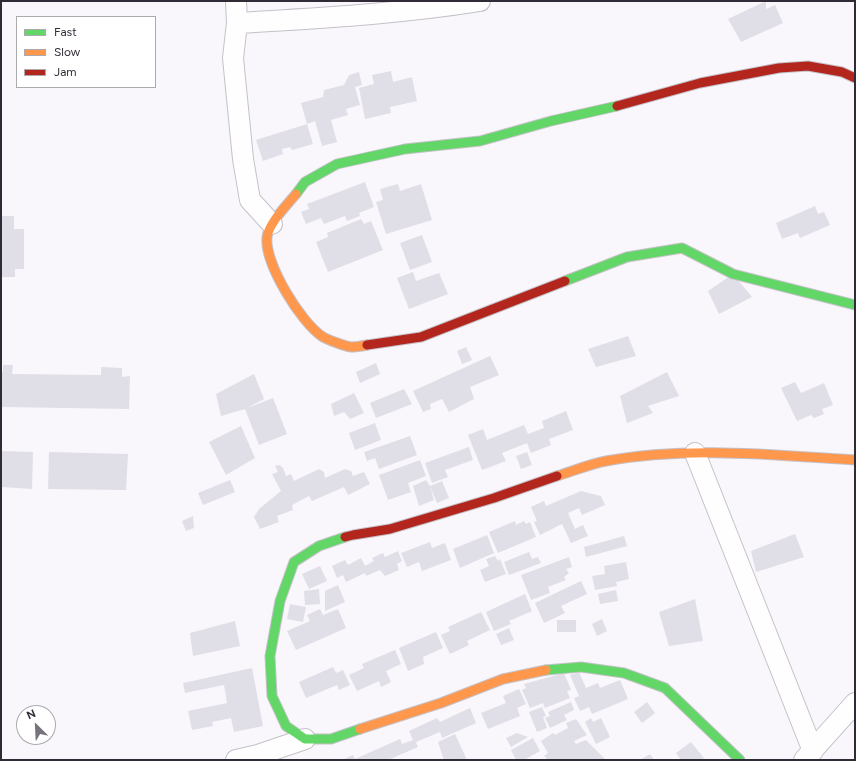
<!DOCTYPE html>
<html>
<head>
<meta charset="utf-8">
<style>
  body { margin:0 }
  #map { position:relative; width:856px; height:761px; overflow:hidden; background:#f9f7fb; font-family:Figtree,sans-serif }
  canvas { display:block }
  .frame { position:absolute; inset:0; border:2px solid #312b37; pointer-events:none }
  .legend { position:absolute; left:16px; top:16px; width:140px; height:72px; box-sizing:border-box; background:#fff; border:1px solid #adaaaf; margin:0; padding:5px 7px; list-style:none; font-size:12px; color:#312b37 }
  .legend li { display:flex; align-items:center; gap:8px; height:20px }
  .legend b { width:20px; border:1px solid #adaaaf }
  .north { position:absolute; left:16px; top:705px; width:40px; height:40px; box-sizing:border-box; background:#fff; border:1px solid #adaaaf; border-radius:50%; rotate:336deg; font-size:11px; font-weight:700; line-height:16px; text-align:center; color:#312b37 }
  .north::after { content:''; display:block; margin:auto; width:14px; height:18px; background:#77727c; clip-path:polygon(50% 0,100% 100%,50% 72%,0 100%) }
</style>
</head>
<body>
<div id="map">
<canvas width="856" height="761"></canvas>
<div class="frame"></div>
<ul class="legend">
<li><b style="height:5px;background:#63d668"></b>Fast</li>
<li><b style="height:5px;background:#ff974d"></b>Slow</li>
<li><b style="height:5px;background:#b3261e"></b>Jam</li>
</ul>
<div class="north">N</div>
</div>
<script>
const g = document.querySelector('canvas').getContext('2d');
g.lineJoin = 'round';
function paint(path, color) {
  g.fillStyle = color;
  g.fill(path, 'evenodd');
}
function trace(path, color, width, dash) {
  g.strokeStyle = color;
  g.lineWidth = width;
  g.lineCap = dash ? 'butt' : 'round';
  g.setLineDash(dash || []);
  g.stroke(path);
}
paint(new Path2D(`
  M766,1V9L775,5L783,23L741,42L728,19Z
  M391,71L393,82L412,77L417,101L390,107L391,113L365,119L359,88L374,84L372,75Z
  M359,72L362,85L355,87L360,105L346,109L348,115L331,120L337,142L322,146L315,121L307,124L301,103L323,97L324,90L344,85L349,75Z
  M307,124L313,144L292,150L290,147L282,149L283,154L263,161L256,140Z
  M365,182L374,207L359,213L360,216L347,221L345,216L324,224L321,218L306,224L301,212L309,209L307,204Z
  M398,184L400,191L421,184L432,220L386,234L376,202L383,200L380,189Z
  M815,206L818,214L824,212L830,225L800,238L798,233L782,239L776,223Z
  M1,216H14V229H24V269H15V277H1Z
  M361,219L364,224L371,221L383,250L328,272L316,242L328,237L327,233Z
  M422,235L432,262L410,270L400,243Z
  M413,272L416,281L439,273L448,294L409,309L397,278Z
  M733,274L752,297L719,314L708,291Z
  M628,336L636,356L596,367L588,349Z
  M466,347L472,360L462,364L457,351Z
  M490,356L499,375L470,387L474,399L449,412L442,399L430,404L431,409L423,412L413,391Z
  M376,363L380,374L360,383L356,372Z
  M3,365H13L12,374L101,375V367L122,368V377L130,376L129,409L1,407V372H3Z
  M667,372L679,396L648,406L653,413L627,423L620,396Z
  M254,374L264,399L247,408L273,398L287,434L259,445L245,409L221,416L216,394Z
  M795,382L801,393L824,383L833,405L822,409L824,414L814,418L811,415L797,421L781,388Z
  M404,389L412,404L376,418L370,403Z
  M354,393L364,413L350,419L344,412L334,416L331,404Z
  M566,411L573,430L549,439L551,445L531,453L527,443L502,453L506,461L482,470L468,435L483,429L487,440L524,425L528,434L544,428L542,421Z
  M375,423L381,440L355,450L349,433Z
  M241,426L255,458L226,475L209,442Z
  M410,436L417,455L379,469L375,458L367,461L364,452Z
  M469,447L473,460L445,470L448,477L432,483L425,463Z
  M1,451L33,452L32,489L1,487Z
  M49,452L128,454L126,490L48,489Z
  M527,452L532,465L521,469L516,456Z
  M420,460L426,476L408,483L411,492L388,500L379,475Z
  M279,465L283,468L286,476L291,474L294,481L319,469L324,472L325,478L345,469L351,471L353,476L364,472L370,484L348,495L344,487L312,501L309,496L292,505L293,510L277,516L279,522L260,529L254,517L259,509L281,491L272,474L278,472L275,466Z
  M230,480L235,492L203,505L198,493Z
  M426,480L430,486L434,500L419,506L413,486Z
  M442,481L449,498L437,503L430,486Z
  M581,491L601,496L605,505L582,515L579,508L568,513L575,529L583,525L588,536L571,543L562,524L540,535L534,522L537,521L531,507L544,501L546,506Z
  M193,516L194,528L186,531L182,521Z
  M515,521L516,525L524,521L526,524L530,522L536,537L498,553L489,532Z
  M795,534L804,557L756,572L751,551Z
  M487,535L494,553L460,568L453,549Z
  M624,536L627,546L586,557L584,547Z
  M430,542L432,548L445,543L451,560L422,571L419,562L407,567L401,553Z
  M398,551L402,561L397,564L399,570L385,576L380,570L366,576L365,573L346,582L343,575L337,578L332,566L345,560L348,565L361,558L365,566L374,561L372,558L383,553L385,557Z
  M529,552L532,559L538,557L541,563L509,575L504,562Z
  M495,556L498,561L500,559L506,574L485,582L480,570L489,566L486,559Z
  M569,557L572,567L566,569L569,573L564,577L566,580L548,587L550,593L531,600L521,575Z
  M626,562L629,579L616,582L617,586L595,590L592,576L605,574L604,566Z
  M320,566L327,581L309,589L302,574Z
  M581,581L587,594L561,606L565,613L544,623L535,603Z
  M338,585L345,602L325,611V591Z
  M319,589L320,604L305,605L304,591Z
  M616,590L618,601L600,604L598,594Z
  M525,594L532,611L509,621L511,624L494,631L486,612Z
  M695,599L703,641L669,646L659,612Z
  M290,604L306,607L303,622L287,619Z
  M320,609L323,615L338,609L346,628L296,650L287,631L310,621L307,615Z
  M481,612L490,630L467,641L469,645L450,654L441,635L450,631L448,627Z
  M602,619L607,631L597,636L592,624Z
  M557,620H576V632H557Z
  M235,621L240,646L193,656L190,633Z
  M509,628L514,640L501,645L496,634Z
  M436,632L443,648L423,657L424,664L408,671L399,648Z
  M395,650L401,664L386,671L391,682L381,687L379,681L357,691L349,675L364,668L362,664Z
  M333,667L336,673L343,670L350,685L339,690L337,685L306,698L299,682Z
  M252,668L263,726L234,732L231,718L212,722L213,726L192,730L188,711L227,703L224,685L185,693L183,683Z
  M579,672L586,688L598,683L600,688L620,680L628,699L592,714L589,707L580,711L574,698L579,696L570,675Z
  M564,673L571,690L567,691L570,698L545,708L543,703L530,708L522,690L526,688L524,684Z
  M519,689L526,704L517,708L520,716L488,729L481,713L506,703L503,696Z
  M571,702L574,710L564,715L567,720L550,728L545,718L550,716L548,712Z
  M647,702L655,713L642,723L634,712Z
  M542,707L546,716L543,717L547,728L537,732L529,712Z
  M470,708L476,723L442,738L440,732L416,742L418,747L388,760H342L353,755L355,759L400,739L402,744L413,740L409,731L437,718L440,722Z
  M591,718L593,722L601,718L610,737L596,744L585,722Z
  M576,719L587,735L574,741L576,744L586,740L606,760H548L544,756L548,753L541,741L553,733L555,735L568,728L566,723Z
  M517,733L528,737L511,747L506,738Z
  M455,734L467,760H444L438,742Z
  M533,738L540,751L524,760H516L511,750Z
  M691,742L704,758L701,760H681L676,753Z
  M650,754L654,760H640Z`), '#e0dfe7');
const street = new Path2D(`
  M236,1L237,23L233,58L243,159L250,200L272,224
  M237,23C318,18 400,14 480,1
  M695,453L813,751
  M236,760L258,755L305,739
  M804,760L855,703`);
const fast = new Path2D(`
  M296,194L305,182L337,164L405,149L480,141L551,121L617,106
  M565,281L627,257L682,248L733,274L855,305
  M345,537L319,546L294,562L280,601L270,656L272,696L286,726L305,739H331L360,729
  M546,670L581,667L624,673L665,688L740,760`);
const slow = new Path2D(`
  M296,194C287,205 269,223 267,237C264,263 301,323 323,337C328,340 345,346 351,347C356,347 362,346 367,345
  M557,476C573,471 590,464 606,461C688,446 773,455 855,460
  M360,729L441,703L503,679L546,670`);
const jam = new Path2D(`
  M617,106L700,83L779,68L808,66L842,72L855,78
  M367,345L421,337L565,281
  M345,537L353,535L390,529L494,498L557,476`);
trace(street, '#c4c1c8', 22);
trace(fast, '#c4c1c8', 11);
trace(slow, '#c4c1c8', 11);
trace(jam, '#c4c1c8', 11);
trace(street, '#fefefe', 20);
trace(fast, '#63d668', 9);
trace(slow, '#ff974d', 9);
trace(jam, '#b3261e', 9);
</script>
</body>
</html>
